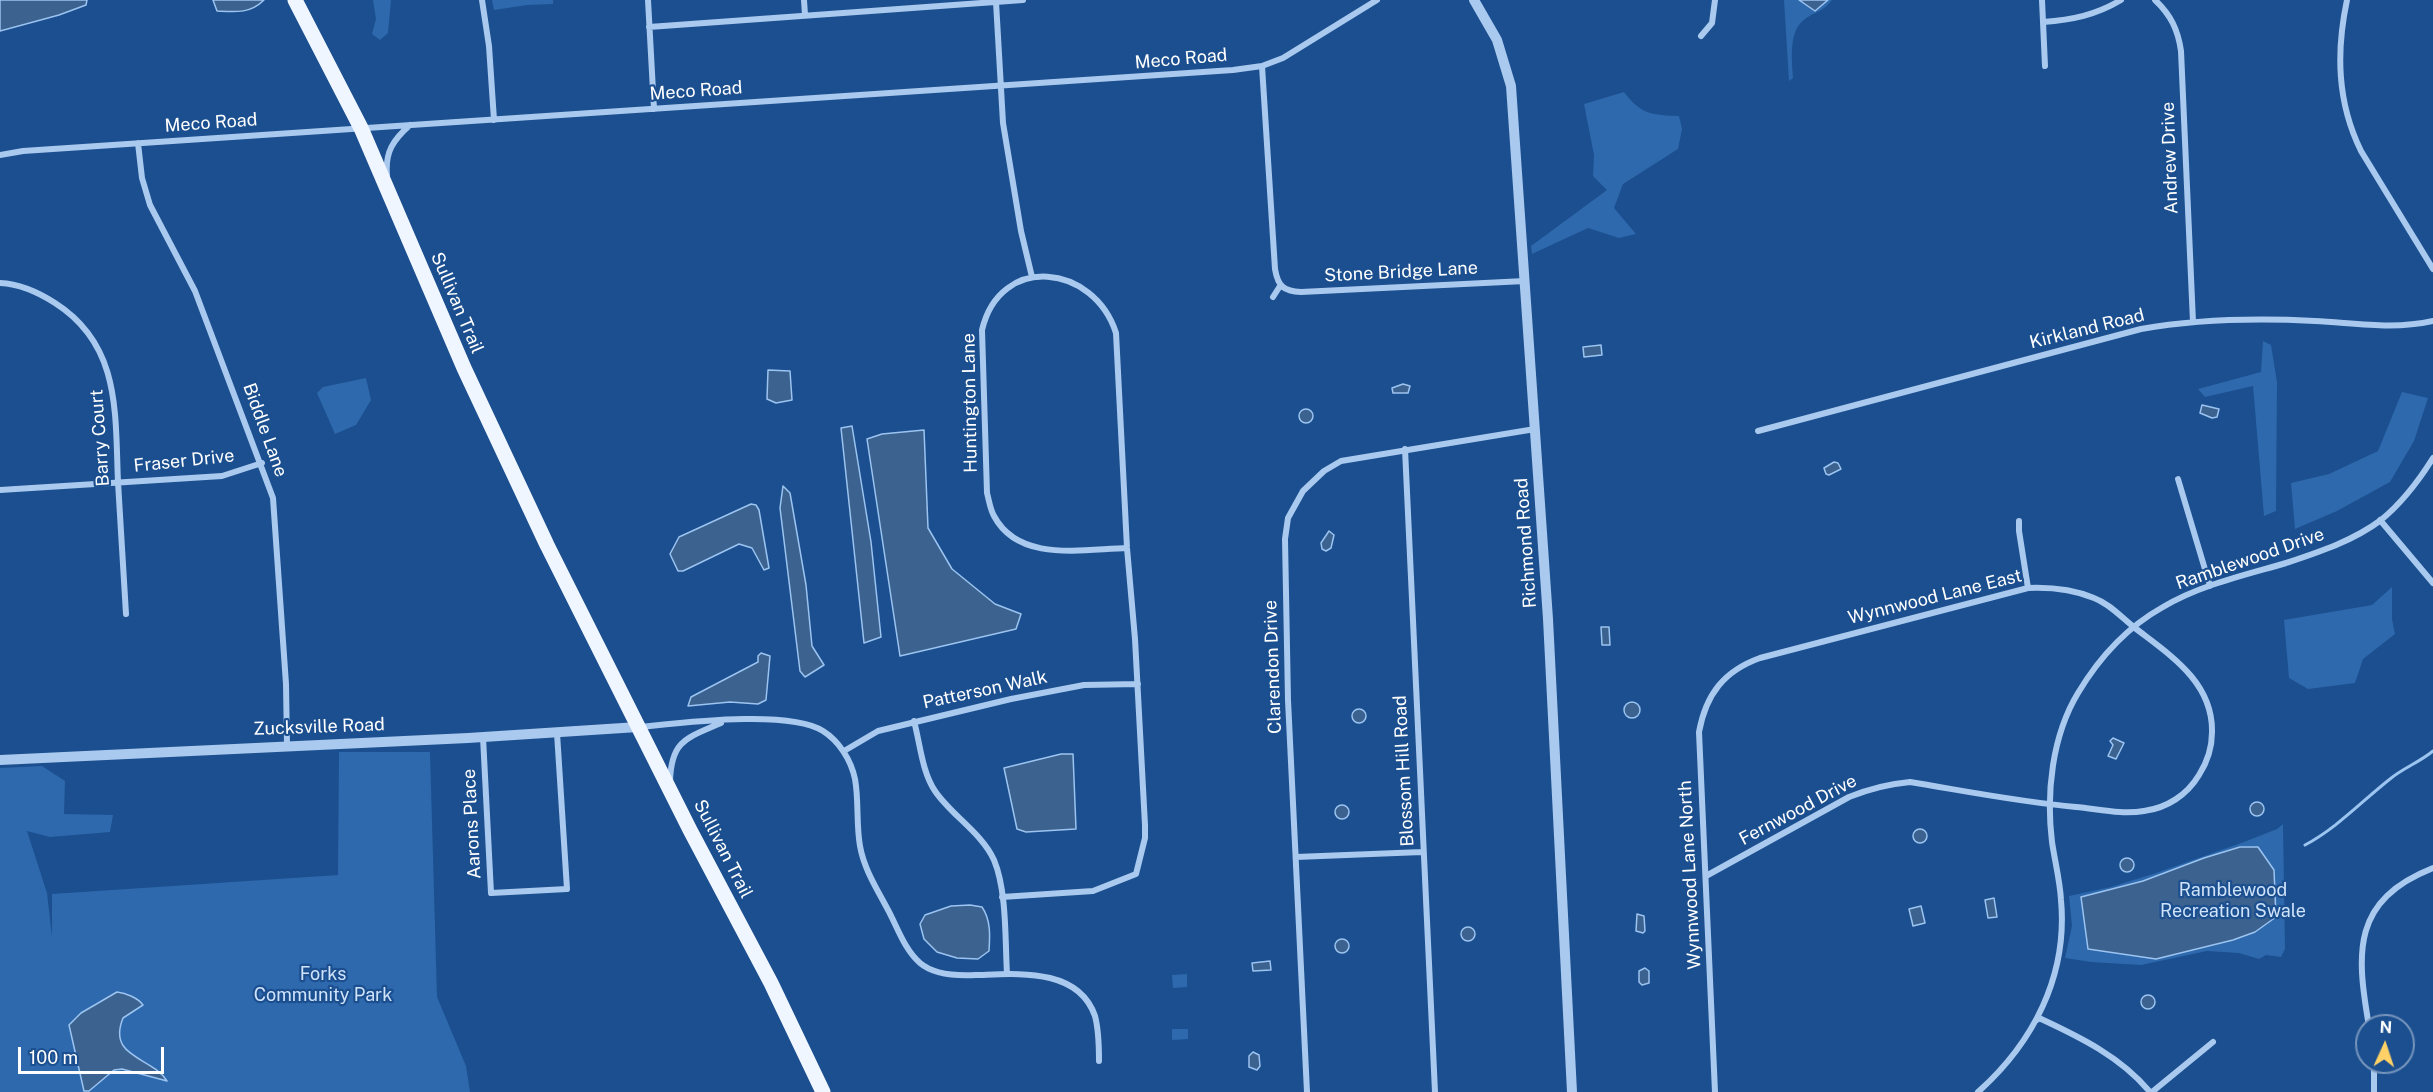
<!DOCTYPE html>
<html>
<head>
<meta charset="utf-8">
<style>
  body { margin:0 }
  #map { position:relative; width:2433px; height:1092px; overflow:hidden; background:#1b4f8f; font-family:"Public Sans",sans-serif }
  canvas { display:block }
  .north { position:absolute; left:2355px; top:1014px; width:60px; height:60px; box-sizing:border-box; background:#1b4f8f; border:2px solid #7695bc; border-radius:50%; rotate:3deg; font-size:16px; font-weight:700; line-height:24px; text-align:center; color:#fff }
  .north::after { content:''; display:block; margin:auto; width:21px; height:27px; background:#ffd166; clip-path:polygon(50% 0,100% 100%,50% 72%,0 100%) }
  .scale { position:absolute; left:18px; top:1047px; width:146px; height:27px; box-sizing:border-box; border:3px solid #fff; border-top:0; padding-left:8px; font-size:18px; line-height:21px; white-space:nowrap; color:#fff; -webkit-text-stroke:4px #1b4f8f; paint-order:stroke }
</style>
</head>
<body>
<div id="map">
<canvas width="2433" height="1092"></canvas>
<div class="north">N</div>
<div class="scale">100 m</div>
</div>
<script>
const g = document.querySelector('canvas').getContext('2d');
g.lineJoin = 'round';
function paint(path, color) {
  g.fillStyle = color;
  g.fill(path, 'evenodd');
}
function trace(path, color, width, dash) {
  g.strokeStyle = color;
  g.lineWidth = width;
  g.lineCap = dash ? 'butt' : 'round';
  g.setLineDash(dash || []);
  g.stroke(path);
}
function label(font, color, halo, rows, align = 'center') {
  g.font = font + ' "Public Sans",sans-serif';
  g.lineWidth = 4.5;
  g.setLineDash([]);
  g.textBaseline = 'middle';
  g.strokeStyle = halo;
  g.fillStyle = color;
  for (const [text, x, y, turn = 0] of rows) {
    g.save();
    g.translate(x, y);
    g.rotate((+turn || 0) * Math.PI / 180);
    g.textAlign = isNaN(turn) ? turn : align;
    if (halo) g.strokeText(text, 0, 0);
    g.fillText(text, 0, 0);
    g.restore();
  }
}
paint(new Path2D(`
  M373,0H391L388,33L380,40L372,34L376,19Z
  M492,0H553V4L527,5L494,10Z
  M1784,0H1832C1823,12 1816,11 1805,19C1788,31 1792,60 1793,78L1789,81Z
  M1624,92C1641,115 1653,115 1679,116L1682,129L1678,149L1623,184L1614,208L1636,234L1619,238L1588,228L1532,254L1531,246L1607,190L1593,176L1594,155L1584,104Z
  M2263,341L2271,345L2277,382L2276,511L2264,516L2253,386L2205,397L2198,389L2261,372Z
  M366,378L371,400L356,425L335,434L317,393L323,387Z
  M2402,392L2428,398L2414,441L2390,482L2337,511L2295,529L2291,483L2329,474L2378,451Z
  M2392,587V619L2395,634L2363,659L2355,683L2308,689L2289,678L2284,620L2372,605Z
  M339,752H430L437,997L466,1066L470,1092H0V768L42,766L65,781L64,814L113,815L110,832L50,837L27,831L47,893L52,937V894L338,875Z
  M2283,824L2285,949L2281,957L2266,955L2259,959L2239,953L2207,951L2141,965L2091,962L2065,958L2072,926L2069,896L2111,887L2156,873L2244,842L2277,829Z
  M1187,974V987L1173,988L1172,975Z
  M1172,1029H1188V1039L1172,1040Z`), '#2e69ad');
const water = new Path2D(`
  M0,0H87L86,5L59,15L0,31Z
  M213,0H264C250,14 235,12 217,11Z
  M1799,0H1828L1815,11Z
  M1601,345L1602,355L1584,357L1583,347Z
  M768,370L790,371L792,400L776,403L767,399Z
  M1403,384L1410,386L1408,393H1393L1392,388Z
  M2202,405L2219,409L2217,417L2212,418L2200,413Z
  M1299 416a7 7 0 1 1 14 0a7 7 0 1 1-14 0Z
  M852,426L871,542L881,637L864,643L841,428Z
  M924,430L928,528L952,569L995,604L1021,614L1016,629L900,656L867,439L882,434Z
  M1834,462L1838,463L1841,469L1829,475L1826,474L1824,468Z
  M783,486L790,493L806,585L812,646L824,665L805,677L800,671L780,508Z
  M751,504L756,505L759,510L769,568L764,570L752,548L739,544L683,571H678L670,554L679,537Z
  M1329,531L1334,535L1331,548L1326,551L1322,549L1321,543Z
  M1601,627H1609L1610,645H1602Z
  M761,653L770,656L766,700L758,704L730,702L688,706L691,697L758,662V656Z
  M1624 710a8 8 0 1 1 16 0a8 8 0 1 1-16 0Z
  M1352 716a7 7 0 1 1 14 0a7 7 0 1 1-14 0Z
  M2113,738L2124,743L2116,759L2108,756L2113,745L2110,741Z
  M1061,754H1073L1076,829L1026,832L1017,829L1004,768Z
  M2250 809a7 7 0 1 1 14 0a7 7 0 1 1-14 0Z
  M1335 812a7 7 0 1 1 14 0a7 7 0 1 1-14 0Z
  M1913 836a7 7 0 1 1 14 0a7 7 0 1 1-14 0Z
  M2240,847H2258L2274,870L2276,917L2255,932L2233,940L2156,959L2088,949L2081,897L2143,881L2204,858Z
  M2120 865a7 7 0 1 1 14 0a7 7 0 1 1-14 0Z
  M1994,898L1997,917L1988,918L1985,900Z
  M970,905L982,907C991,920 990,936 989,951L978,959L957,958L937,952L924,939L920,924L925,915L951,906Z
  M1921,906L1925,923L1913,926L1909,909Z
  M1637,914L1644,916L1645,931L1643,933L1636,931Z
  M1461 934a7 7 0 1 1 14 0a7 7 0 1 1-14 0Z
  M1335 946a7 7 0 1 1 14 0a7 7 0 1 1-14 0Z
  M1270,961L1271,970L1253,971L1252,963Z
  M1645,968L1649,971V983L1642,985L1639,982V971Z
  M117,992C126,993 138,998 143,1005L123,1018C107,1058 151,1056 167,1081L122,1069L114,1070L89,1091H84L69,1025L81,1013Z
  M2141 1002a7 7 0 1 1 14 0a7 7 0 1 1-14 0Z
  M1253,1052L1259,1055L1260,1066L1257,1070L1249,1067V1056Z`);
paint(water, '#3c6290');
trace(water, '#9cc4f0', 1.5);
trace(new Path2D(`
  M2305,845C2337,828 2362,801 2390,779C2403,768 2420,762 2433,751`), '#9cc4f0', 3);
trace(new Path2D(`
  M482,0L489,46L494,120
  M648,0L654,109
  M804,0L805,15
  M2042,0L2045,66
  M2155,0C2171,15 2178,30 2181,51L2193,322
  M2347,0C2336,52 2337,102 2361,151L2433,269
  M996,2L1003,123L1021,231L1032,277
  M2043,22C2072,20 2096,15 2121,0
  M649,27L1023,0
  M1701,36L1712,23L1715,0
  M1262,66L1275,269C1278,287 1284,291 1301,292L1525,281
  M138,143L142,178L150,205L195,291L273,498L286,684L287,745
  M0,155L23,151L1233,70L1262,66L1283,58L1377,0
  M387,175C385,152 393,140 410,125
  M0,283C20,284 38,292 55,303C121,345 115,413 118,482C121,526 123,570 126,614
  M1273,297L1280,286
  M1758,431L2141,329C2198,319 2258,318 2315,321C2355,323 2393,330 2433,321
  M1405,449L1435,1092
  M2178,479L2210,586
  M0,490L222,476L262,463
  M2380,520L2433,583
  M2019,521V531L2028,588
  M914,721C920,743 922,772 935,791C951,815 982,833 994,860C1007,891 1005,940 1007,974
  M639,727C680,723 789,709 823,731C839,741 851,760 855,779C859,801 856,824 860,846C864,869 877,889 887,908C897,926 904,949 920,963C934,975 958,976 976,975C1016,974 1078,967 1095,1016C1099,1031 1099,1046 1099,1061
  M483,737L491,893L567,889L557,733
  M844,751L878,731L1011,699L1084,685L1138,684
  M670,782C671,740 687,738 721,723
  M1296,857L1422,852
  M1706,876L1849,797C1869,789 1888,784 1910,782C1965,791 2020,802 2076,807C2098,809 2122,815 2144,811C2167,808 2187,795 2199,775C2208,761 2212,748 2212,732C2213,682 2170,655 2135,628C2122,618 2110,604 2094,598C2072,589 2052,587 2028,588L1760,658C1724,671 1706,694 1699,732L1715,1092
  M1002,897L1093,891L1136,874L1145,838V825L1135,639L1127,548L1116,333C1094,264 1000,253 982,330L987,493C989,500 990,509 994,516C1019,563 1083,549 1127,548
  M2037,1020L2039,1018C2080,1037 2121,1057 2150,1092
  M2369,1026C2356,952 2352,900 2433,868
  M2374,1062V1092
  M1307,1092L1288,700L1285,539L1288,518L1303,491L1324,471L1341,461L1535,429
  M1978,1092C2033,1043 2068,976 2061,900C2060,881 2055,862 2052,842C2046,793 2052,736 2078,693C2099,658 2127,627 2163,607C2200,585 2245,575 2286,563C2319,552 2353,541 2381,520C2403,502 2418,482 2433,458
  M2152,1092L2213,1042`), '#a9c9ee', 6);
trace(new Path2D(`
  M1474,0L1497,40L1511,86L1548,619L1572,1092
  M0,760L468,738L638,727`), '#a9c9ee', 10);
trace(new Path2D(`
  M295,0L361,128L464,368L547,545L690,830L771,983L823,1092`), '#f0f6ff', 15);
label('18px', '#fff', '#1b4f8f', [
  ["Meco Road",1181,59,-5],
  ["Meco Road",696,91,-4],
  ["Meco Road",211,123,-4],
  ["Andrew Drive",2170,158,-92],
  ["Stone Bridge Lane",1401,272,-3],
  ["Sullivan Trail",457,303,67],
  ["Kirkland Road",2087,329,-14],
  ["Huntington Lane",970,403,-91],
  ["Biddle Lane",265,430,70],
  ["Barry Court",100,438,-94],
  ["Fraser Drive",184,461,-6],
  ["Richmond Road",1526,543,-94],
  ["Ramblewood Drive",2250,559,-19],
  ["Wynnwood Lane East",1935,597,-14],
  ["Clarendon Drive",1273,667,-92],
  ["Patterson Walk",985,690,-12],
  ["Zucksville Road",319,727,-2],
  ["Blossom Hill Road",1404,771,-93],
  ["Fernwood Drive",1798,810,-28],
  ["Aarons Place",472,824,-93],
  ["Sullivan Trail",723,849,63],
  ["Wynnwood Lane North",1690,875,-93]
]);
label('18px', '#cfe3fa', '#1b4f8f', [
  ["Ramblewood",2233,890],
  ["Recreation Swale",2233,911],
  ["Forks",323,974],
  ["Community Park",323,995]
]);
</script>
</body>
</html>
